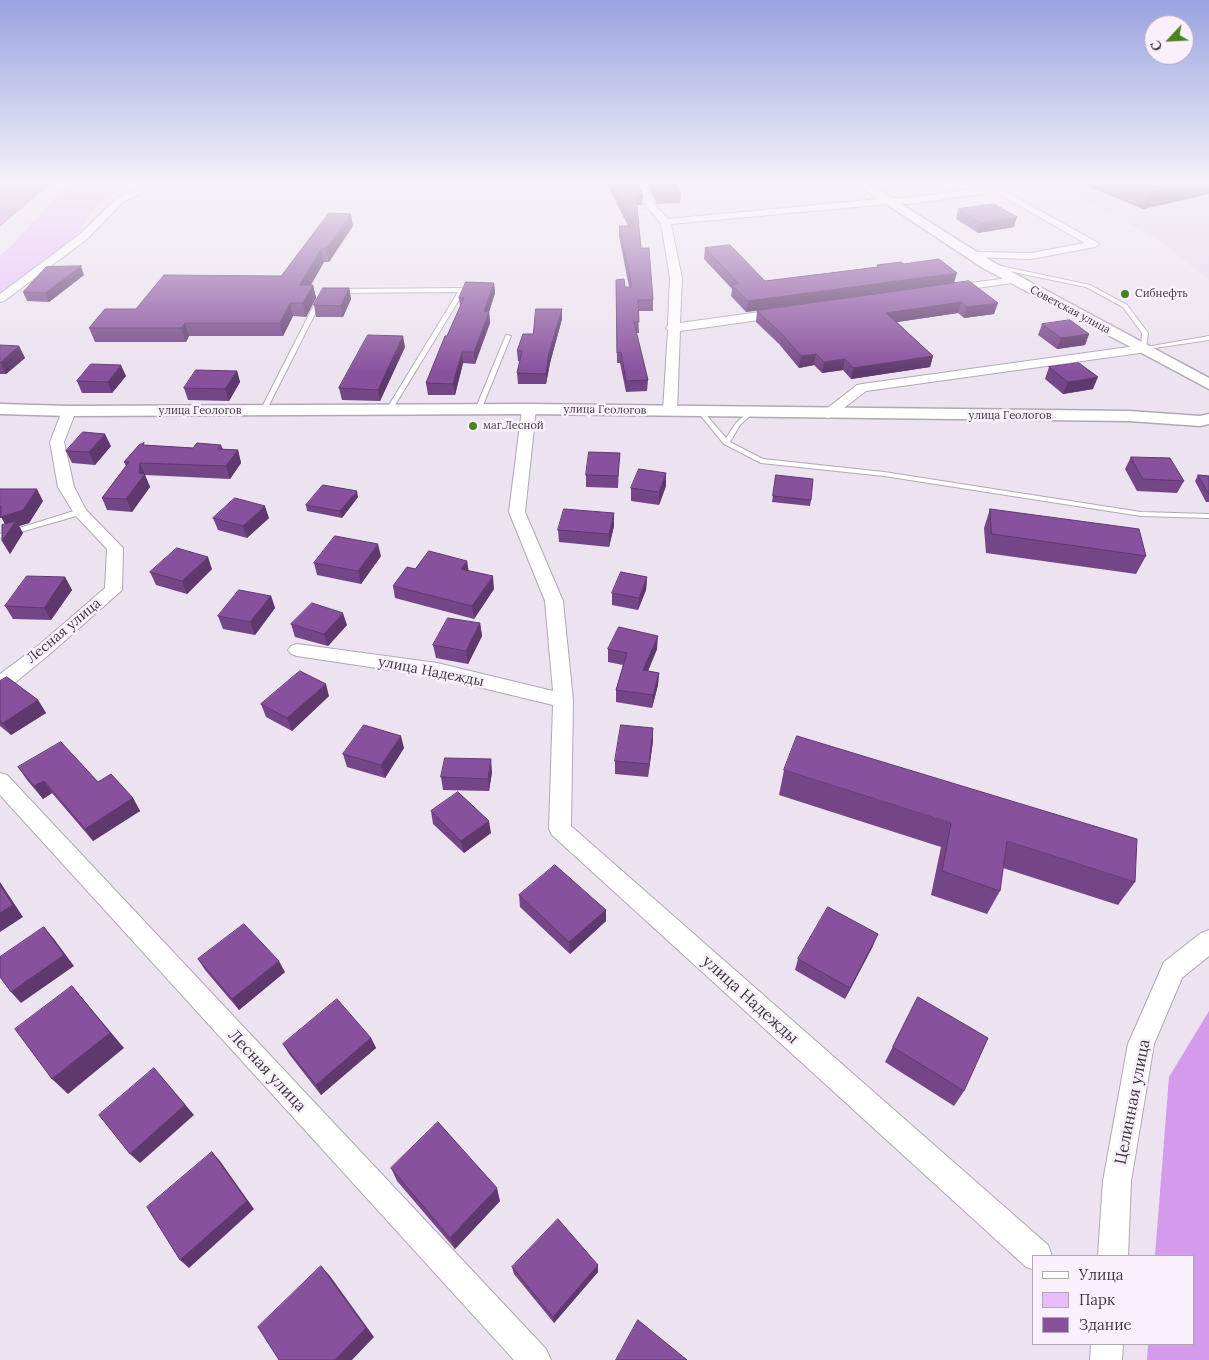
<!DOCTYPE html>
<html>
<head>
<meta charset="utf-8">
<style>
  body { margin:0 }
  #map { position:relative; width:1209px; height:1360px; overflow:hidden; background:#ece2f0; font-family:Lora,serif }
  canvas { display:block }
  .legend { position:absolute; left:1032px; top:1255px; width:162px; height:90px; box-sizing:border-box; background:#f9effd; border:1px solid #afa7b1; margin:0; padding:6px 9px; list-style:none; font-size:15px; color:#3f3b40 }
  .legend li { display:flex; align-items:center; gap:10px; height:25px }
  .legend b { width:25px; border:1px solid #afa7b1 }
  .north { position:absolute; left:1144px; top:15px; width:50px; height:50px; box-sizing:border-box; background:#f9effd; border:1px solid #afa7b1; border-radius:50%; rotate:245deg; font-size:14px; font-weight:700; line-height:20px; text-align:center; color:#3f3b40 }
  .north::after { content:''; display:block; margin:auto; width:18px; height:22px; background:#488421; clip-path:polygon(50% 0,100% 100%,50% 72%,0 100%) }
</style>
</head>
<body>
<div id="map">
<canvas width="1209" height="1360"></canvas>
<ul class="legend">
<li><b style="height:6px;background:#fff"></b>Улица</li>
<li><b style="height:14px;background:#e8befa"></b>Парк</li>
<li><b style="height:14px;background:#88519d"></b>Здание</li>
</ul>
<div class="north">С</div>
</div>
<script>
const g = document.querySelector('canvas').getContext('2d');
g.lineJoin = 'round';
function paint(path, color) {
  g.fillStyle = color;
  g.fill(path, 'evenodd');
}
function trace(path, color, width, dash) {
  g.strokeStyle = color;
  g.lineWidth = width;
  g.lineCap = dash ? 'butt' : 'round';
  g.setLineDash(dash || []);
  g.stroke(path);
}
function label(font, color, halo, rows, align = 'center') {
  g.font = font + ' Lora,serif';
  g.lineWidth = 5;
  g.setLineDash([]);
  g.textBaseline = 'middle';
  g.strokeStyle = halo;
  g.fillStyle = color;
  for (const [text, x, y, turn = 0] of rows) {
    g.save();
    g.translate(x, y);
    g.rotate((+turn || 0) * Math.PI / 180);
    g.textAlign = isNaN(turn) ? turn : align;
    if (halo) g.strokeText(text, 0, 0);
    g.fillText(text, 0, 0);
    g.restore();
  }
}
paint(new Path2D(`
  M1052,182H1209V280L1160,241Z`), '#e4d6ea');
paint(new Path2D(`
  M69,182H133L100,202L73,240L0,294V255L12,245Z`), '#e8befa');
paint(new Path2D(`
  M1209,1011V1360H1147L1148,1344H1193V1256H1155L1169,1077Z`), '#d49aec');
const water = new Path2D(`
  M0,182H52L0,226Z`);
paint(water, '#c289da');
trace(water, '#9b72ac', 1);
const service = new Path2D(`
  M888,182H904L865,187L863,186Z
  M996,265L1090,285L1127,305L1148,333L1146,347L1209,336V340L1141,350L1142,333L1123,307L1086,287L994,268L993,267Z
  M462,288L465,290L392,410L387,411L386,410L458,292L338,293L335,291L338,289Z
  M318,297L323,298L266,411L261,412L260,411Z
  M506,335L511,336L481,410L476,411L475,410Z
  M700,409L702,410L726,438L736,423L748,412H752V414L740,425L730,442L763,459L884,472L1141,512L1209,514V518L1141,516L884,476L761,463L724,444L697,411Z
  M77,510H83L84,512L83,514L0,538V534Z`);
const minor = new Path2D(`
  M142,182H151L146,191L123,202L87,239L4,301L0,302V294L79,235L117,198L139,187Z
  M634,182H644L652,202L668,219L889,198H908L996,186L1100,244L1095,247L1031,259L970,257L969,255L974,252L1031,253L1085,243L995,192L908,204H889L671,224L682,278L680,323L781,309L787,313L781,317L680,331L677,411L670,415L663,411L668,330L666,328L668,325L670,278L661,223L643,203Z
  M1015,277L1021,280L1019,282L949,292L943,289L949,286Z
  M1143,345L1147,346L1149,349L1147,352L866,391L832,417L827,418L820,414L857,385L862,384Z
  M529,405L536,409L525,512L563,601L573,700L571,826L1048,1245L1052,1256H1033V1269L1026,1267L552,835L549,829L553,705L437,677L297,656L291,654L288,650L291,646L297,644L437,663L553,691L545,601L509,512L522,409Z
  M69,407L76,411L64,442L74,487L86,510L123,548L122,590L51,653L7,689L0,691V674L39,645L105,588L107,549L75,515L58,487L50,442L62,411Z
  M0,773L7,775L546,1349L551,1360H514L0,795Z
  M1209,930V956L1182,978L1154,1044L1131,1181L1128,1256H1098L1103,1181L1128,1044L1164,962L1201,933Z
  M1091,1344H1123L1122,1360H1090Z`);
const tertiary = new Path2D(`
  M853,182H866L993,262L1209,378V389L983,268Z
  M0,404L69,406L529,404L1129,411L1200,416L1209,414V424L1200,426L1129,421L529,414L69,416L0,414Z`);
trace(service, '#b1a8b5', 2);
trace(minor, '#b1a8b5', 2);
trace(tertiary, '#b1a8b5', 3);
paint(service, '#fff');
paint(minor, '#fff');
paint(tertiary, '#fff');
paint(new Path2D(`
  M606,182H637L643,196L642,205H637L641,248L653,300V311H638L639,333H636L648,380L647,391L626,392L620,363H617L616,280L625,287H629L619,236V226H628Z
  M646,182H674L681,193L680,203L657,204Z
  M1088,182H1209V194L1143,209L1087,186Z
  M958,209L1014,227L978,233L956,219Z
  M353,226L329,262H324L311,285H313L316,298L306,317L293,316L283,336H189L186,342H95L89,328L136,309L281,276Z
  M705,248L765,281L877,267V265L904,264L955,283L994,314L964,318L958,313L897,322L933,356L930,367L851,379L843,370L822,373L814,365L799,368L779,344L756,322L757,311L860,296L746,312L731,296L732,289L704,259Z
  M84,275L49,302L27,301L23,292Z
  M494,283L495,293L489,312L490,323L475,364L463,363L455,395H428L426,383L460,306L459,298Z
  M349,288L351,299L343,317H316L314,305Z
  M562,309V319L550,363L546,384H518L517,373L520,361H518L517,351L533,334Z
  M1042,324L1089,334L1085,345L1057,349L1038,335Z
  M0,345L19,346L25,358L6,374H0Z
  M405,347L380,401L342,400L339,388Z
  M1049,367L1093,389L1063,394L1045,379Z
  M237,371L240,382L229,401L188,400L184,388Z
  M126,376L112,393H82L77,381Z
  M144,443V445L193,448L221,445L223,449L238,450L241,463L230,479L145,475L150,487L132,512L107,510L102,498L126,466L124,462Z
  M111,446L95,465L72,463L66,451Z
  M1131,457L1184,481L1177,493L1137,491L1125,469Z
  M619,466L618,488L586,487V475Z
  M776,475L811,500L810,506L772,502Z
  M1198,475L1209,476V502H1206L1195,481Z
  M666,486L659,505L631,501V488Z
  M0,489L43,501L29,523L19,526L23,533L10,554L2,541L5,524L2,518H0Z
  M358,497L342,518L307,511L306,505Z
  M990,509L1146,556L1136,574L986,553L984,528Z
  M213,518H269L247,538L218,530Z
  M614,526L609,547L559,542L558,530Z
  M381,556L361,584L317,575L314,563Z
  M467,561L468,571L494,589L474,619L395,598L393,586L415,569Z
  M212,569L187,594L156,585L150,572Z
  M65,577L72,590L51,620L13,619L5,606Z
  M647,577L646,590L638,610L612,605V593Z
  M271,596L275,608L255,635L223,629L218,616Z
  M480,623L482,636L468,664L436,658L433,645Z
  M291,624L347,625L328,646L295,637Z
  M608,649H657L648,671L659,673L658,685L652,708L616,702V690L623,665L608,662Z
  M0,681L38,700L46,713L11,735L0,726Z
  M329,696L292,731L266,717L261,704Z
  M653,741L648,777L615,774V761Z
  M404,748L385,778L347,767L343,754Z
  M18,767L98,782L133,798L140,811L93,841L52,793L43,799L27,780Z
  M784,770L1135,882L1118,905L1003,868L1000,891L987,914L931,895L941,847L779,795Z
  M492,772L489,791L443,790L441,777Z
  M431,811L491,833L464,853L433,824Z
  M519,895L606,910V921L570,954L520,907Z
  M873,946L845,999L795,970L798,959Z
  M198,959L285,972L239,1010L205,970Z
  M918,997L964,1091L954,1106L885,1062Z
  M371,1038L376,1048L321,1095L289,1054L283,1044Z
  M391,1168L500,1201L455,1249L397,1181Z
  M598,1265V1272L554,1323L514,1274L512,1267Z`), '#754687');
paint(new Path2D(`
  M1197,182H1209V194L1143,209L1149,193Z
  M351,214L353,226L329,262L326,249Z
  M1017,217L1014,227L978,233L981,223Z
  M321,249L324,262L303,298L300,285Z
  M81,266L84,275L49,302L45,293Z
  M957,273L954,283L746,312L748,301Z
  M494,283L495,293L489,312L490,323L475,364L474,352L484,311Z
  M313,285L316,298L306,317L303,303Z
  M349,288L351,299L343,317L341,306Z
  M961,302L958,313L884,324L886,313Z
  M290,303L293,316L283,336L280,323Z
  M998,303L994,314L964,318L967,307Z
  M562,309V319L550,363L546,384V374L549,353Z
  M185,323L189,336L186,342L181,328Z
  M1089,334L1085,345L1057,349L1061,338Z
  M403,336L405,347L380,401L378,390Z
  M19,346L25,358L6,374L1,363Z
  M462,352L463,363L455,395L453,384Z
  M816,354L814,365L799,368L801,356Z
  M933,356L930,367L851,379L853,368Z
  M845,359L843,370L822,373L824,362Z
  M121,365L126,376L112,393L108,382Z
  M237,371L240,382L229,401L225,389Z
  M1098,377L1093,389L1063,394L1068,382Z
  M105,434L111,446L95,465L89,452Z
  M238,450L241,463L230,479L226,466Z
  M140,463L150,487L132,512L126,499L139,473Z
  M666,473V486L659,505V492Z
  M37,489L43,501L29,523L19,526L23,533L10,554L2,541L8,529L1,517Z
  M357,491L358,497L342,518L340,511Z
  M265,506L269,518L247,538L243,526Z
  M614,513V526L609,547V534Z
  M378,544L381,556L361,584L358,571Z
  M208,557L212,569L187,594L182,581Z
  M467,561L469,573L461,569Z
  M493,576L494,589L474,619L472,606Z
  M65,577L72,590L51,620L44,608Z
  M647,577L646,590L638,610L639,598Z
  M271,596L275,608L255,635L250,622Z
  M343,613L347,625L328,646L324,634Z
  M480,623L482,636L468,664L466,651Z
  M658,636L657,649L643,683V670Z
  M659,673L658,685L652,708L653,695Z
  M326,684L329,696L292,731L287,718Z
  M38,700L46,713L11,735L3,723Z
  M653,728V741L648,777L649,764Z
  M401,736L404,748L385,778L381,765Z
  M491,759L492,772L489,791L488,779Z
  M44,781L52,793L43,799L34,786Z
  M133,798L140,811L93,841L85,829Z
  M489,821L491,833L464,853L461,841Z
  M0,882L23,917L0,932Z
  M606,910V921L570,954L569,942Z
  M44,927L54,939L74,966L21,1003L11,992Z
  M878,934L873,946L845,999L850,988Z
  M279,961L285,972L239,1010L232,999Z
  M72,986L124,1048L68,1094L52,1079Z
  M371,1038L376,1048L321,1095L316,1085Z
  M154,1068L194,1115L140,1163L130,1154Z
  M212,1152L220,1161L254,1209L189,1268L180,1260Z
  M497,1188L500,1201L455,1249L450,1238Z
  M598,1265V1272L554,1323L553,1317Z
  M321,1266L330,1276L374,1337L352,1360H335Z`), '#5f396e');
const building = new Path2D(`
  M611,182H637L643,196H636L641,248H649L653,300H638L639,322H634L648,380L626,381L621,352L617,353L616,280L624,279L625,287H632L619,226H633Z
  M651,182H674L681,193L657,195Z
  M1123,182H1197L1149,193Z
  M994,204L1017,217L981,223L958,209Z
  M329,213L351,214L326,249H321L300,285H313L303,303H290L280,323H185L181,328H89L105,309H136L164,275L281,276Z
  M730,245L765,281L879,267L877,265L901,262L904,264L939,259L957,273L748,301L732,285L739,284L705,248Z
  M81,266L45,293L23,292L46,267Z
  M969,281L998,303L967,307L961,302L886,313L933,356L853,368L845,359L824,362L816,354L801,356L781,333L757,311Z
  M466,282L494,283L484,311L489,312L474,352H462L453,384L426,383L445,336H447L464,298H459Z
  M323,288H349L341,306L314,305Z
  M536,309H562L549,353L546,374L517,373L522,351H517L523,334H533Z
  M1070,320L1089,334L1061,338L1042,324Z
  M368,335L403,336L378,390L339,388Z
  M0,345L19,346L0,363Z
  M1079,363L1098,377L1068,382L1049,367Z
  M91,364L121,365L108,382L77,381Z
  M196,370L237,371L225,389L184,388Z
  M83,432L105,434L89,452L66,451Z
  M144,443L143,445L193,448L197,443L221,445L218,449L238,450L226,466L140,463L139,473L145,474L126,499L102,498L129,462H124L139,445Z
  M589,452L620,453L618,476L586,475Z
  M1131,457L1170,458L1184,481L1143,479Z
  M639,469L666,473L659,492L631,488Z
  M776,475L813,479L811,500L773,496Z
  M1198,475L1209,476V494Z
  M323,485L357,491L340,511L306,505Z
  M0,489H37L23,510L1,517V506H0Z
  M235,498L265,506L243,526L213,518Z
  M564,509L614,513L609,534L558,530Z
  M990,509L1139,529L1146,556L992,534Z
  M16,521L2,541V525Z
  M335,536L378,544L358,571L314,563Z
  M177,548L208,557L182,581L150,572Z
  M429,551L467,561L461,569L493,576L472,606L393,586L407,567L415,569Z
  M621,572L647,577L639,598L612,593Z
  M27,576L65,577L44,608L5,606Z
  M239,590L271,596L250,622L218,616Z
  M312,603L343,613L324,634L291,624Z
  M448,618L480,623L466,651L433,645Z
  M619,627L658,636L643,670L659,673L653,695L616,690L627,653L608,649Z
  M300,671L326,684L287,718L261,704Z
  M7,677L38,700L3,723L0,721V681Z
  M364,725L401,736L381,765L343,754Z
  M621,725L653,728L649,764L615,761Z
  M797,736L1137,839L1135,882L1007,841L1000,891L942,871L951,823L784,770Z
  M61,742L98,782L111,774L133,798L85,829L44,781L34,786L18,767Z
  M445,758L491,759L488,779L441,777Z
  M458,792L489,821L461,841L431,811Z
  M555,865L606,910L569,942L519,895Z
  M0,885L13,905L0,913Z
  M828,907L878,934L850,988L798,959Z
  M244,924L279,961L232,999L198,959Z
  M44,927L64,955L11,992L0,977V957Z
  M72,986L110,1033L52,1079L15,1029Z
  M918,997L988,1038L964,1091L893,1047Z
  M337,999L371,1038L316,1085L283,1044Z
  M154,1068L185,1105L130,1154L99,1115Z
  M438,1122L497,1188L450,1238L391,1168Z
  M212,1152L247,1201L180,1260L147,1207Z
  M558,1219L598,1265L553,1317L512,1267Z
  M321,1266L366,1328L335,1360H279L258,1327Z
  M638,1320L687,1360H616Z`);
paint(building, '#88519d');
trace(building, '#5f396e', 1);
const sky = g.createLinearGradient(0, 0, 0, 373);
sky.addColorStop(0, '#99a3e2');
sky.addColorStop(0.49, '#f6f2f8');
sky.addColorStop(1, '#f6f2f800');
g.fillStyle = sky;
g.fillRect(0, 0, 1209, 373);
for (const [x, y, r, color] of [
  [1125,294,5,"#488421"],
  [473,426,5,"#488421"]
]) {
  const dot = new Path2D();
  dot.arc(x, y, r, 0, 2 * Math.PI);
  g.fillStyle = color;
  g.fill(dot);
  trace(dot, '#f9effd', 2);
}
label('11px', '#3f3b40', '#f9effd', [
  ["Сибнефть",1135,294],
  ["маг.Лесной",483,426]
], 'left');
label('11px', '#3f3b40', '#f9effd', [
  ["Советская улица",1070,310,28],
  ["улица Геологов",605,410,1],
  ["улица Геологов",200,411],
  ["улица Геологов",1010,416]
]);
label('14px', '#3f3b40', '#f9effd', [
  ["Лесная улица",64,631,-40],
  ["улица Надежды",431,672,11]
]);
label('16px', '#3f3b40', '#f9effd', [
  ["улица Надежды",750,1000,42],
  ["Лесная улица",267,1071,47],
  ["Целинная улица",1133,1102,-79]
]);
</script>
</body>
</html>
